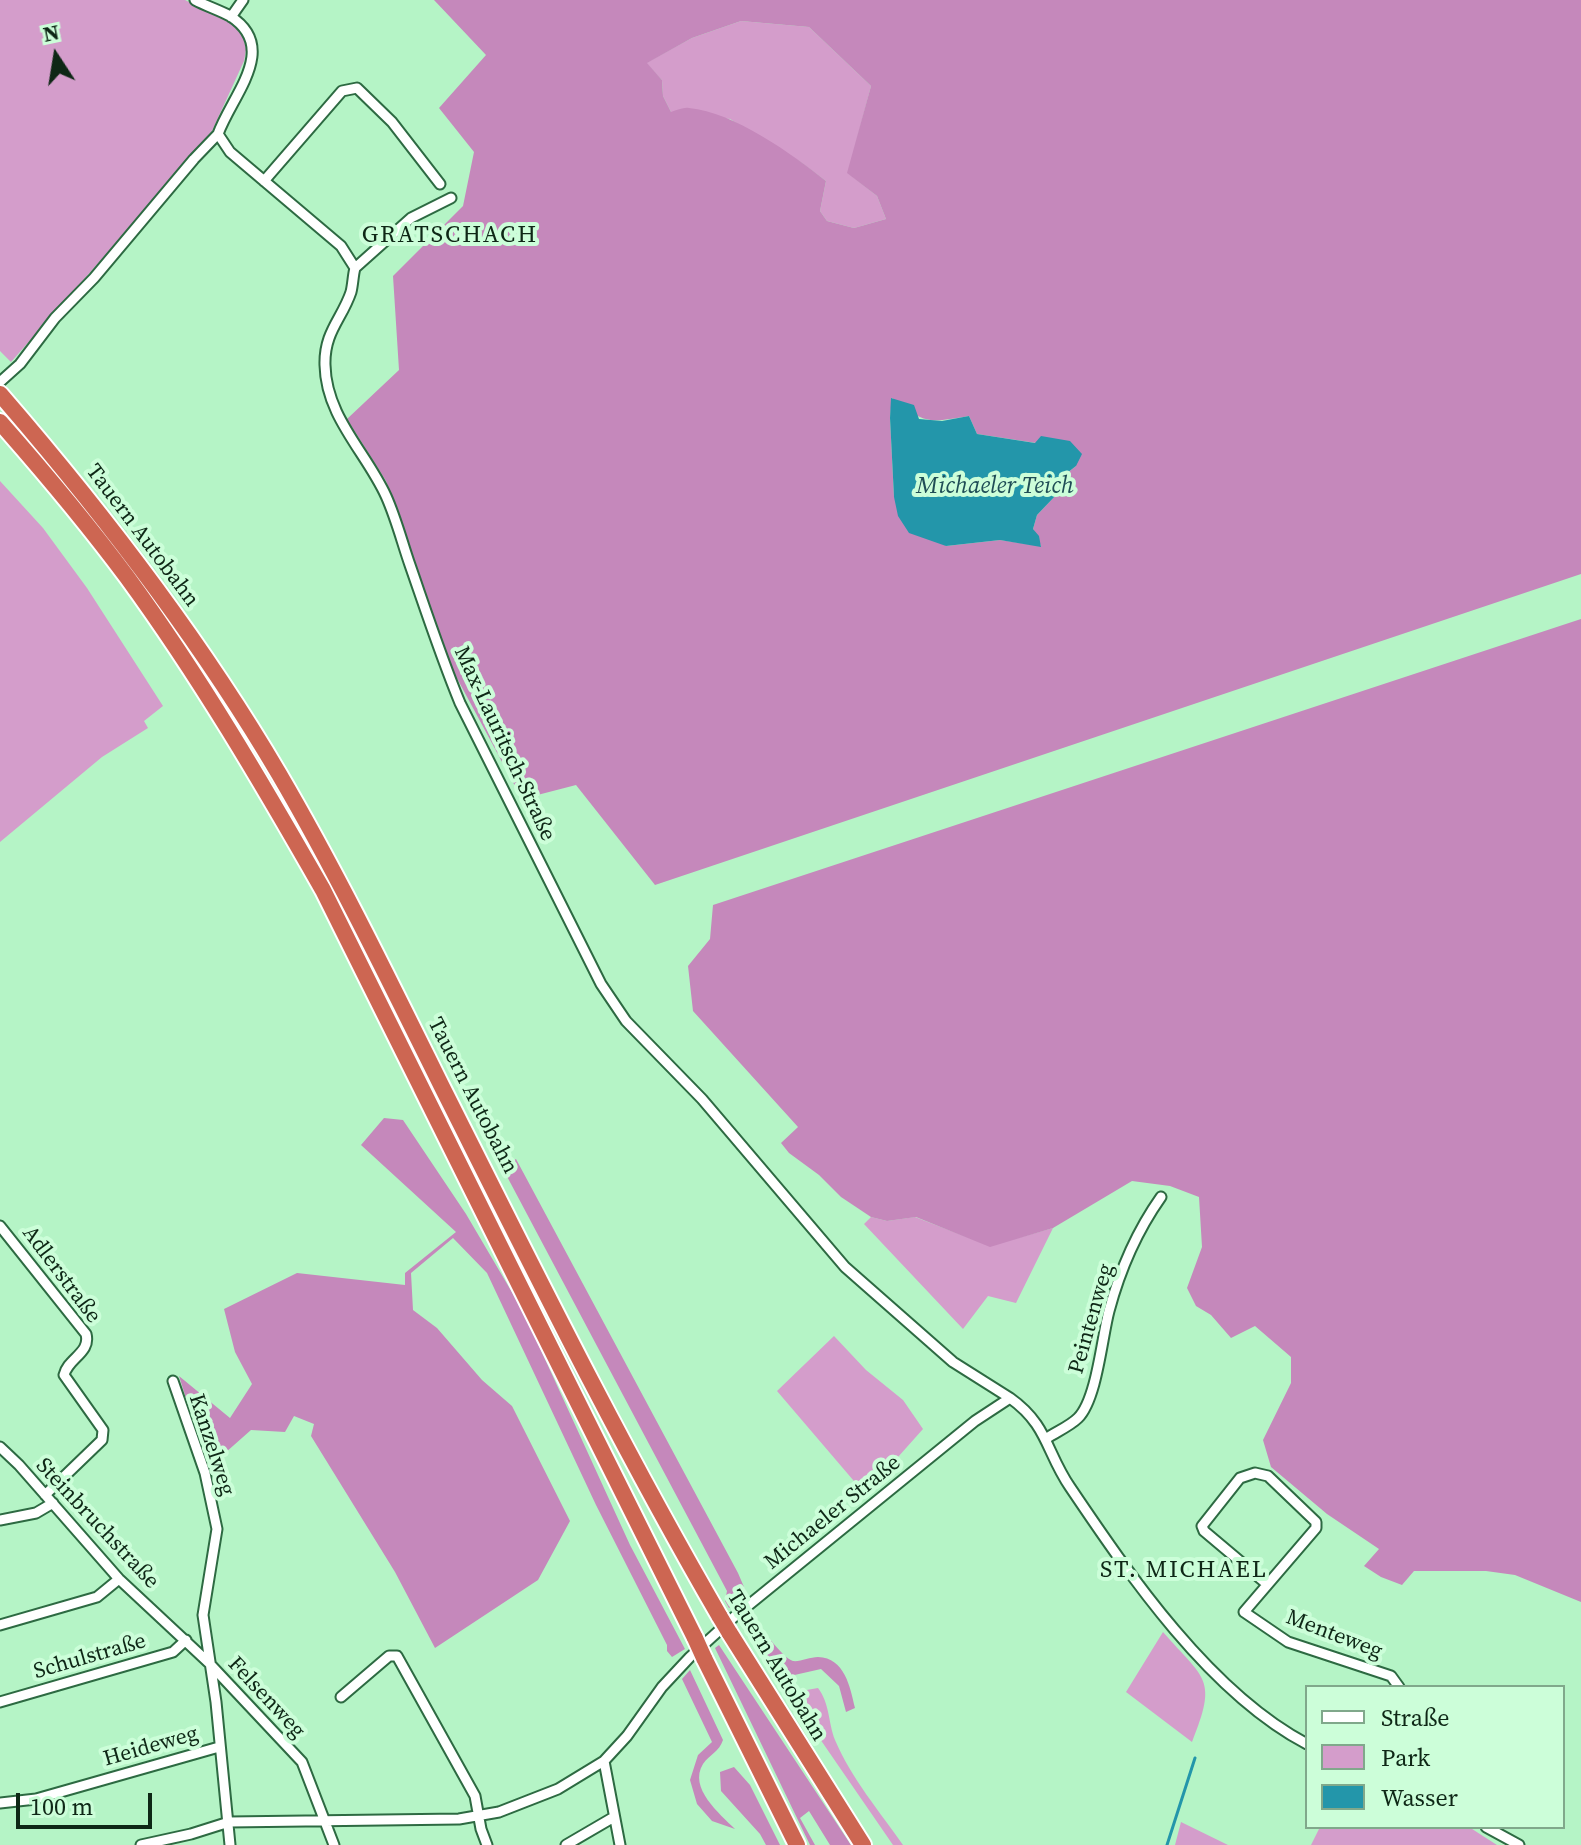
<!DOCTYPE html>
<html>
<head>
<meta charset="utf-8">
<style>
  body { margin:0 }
  #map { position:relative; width:1581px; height:1845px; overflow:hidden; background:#b5f4c6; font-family:"Source Serif 4",serif }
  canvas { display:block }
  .legend { position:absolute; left:1305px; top:1685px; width:260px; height:144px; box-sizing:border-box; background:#ccfed9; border:2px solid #80a88b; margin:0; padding:10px 14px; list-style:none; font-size:24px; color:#0e2716 }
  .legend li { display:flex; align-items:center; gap:16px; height:40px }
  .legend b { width:40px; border:2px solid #80a88b }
  .north { position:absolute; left:16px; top:16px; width:80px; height:80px; -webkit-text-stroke:6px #ccfed9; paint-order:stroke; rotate:348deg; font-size:22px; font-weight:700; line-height:32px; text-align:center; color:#0e2716 }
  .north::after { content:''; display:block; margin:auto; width:28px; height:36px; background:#0e2716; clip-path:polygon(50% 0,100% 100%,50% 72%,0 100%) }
  .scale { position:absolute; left:16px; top:1793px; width:136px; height:36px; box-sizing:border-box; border:4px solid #0e2716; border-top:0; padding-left:10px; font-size:24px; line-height:28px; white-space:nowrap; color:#0e2716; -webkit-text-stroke:6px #ccfed9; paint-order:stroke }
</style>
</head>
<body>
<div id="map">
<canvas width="1581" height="1845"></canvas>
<ul class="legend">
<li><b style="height:10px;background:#fff"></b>Straße</li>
<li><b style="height:22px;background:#d49dcb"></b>Park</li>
<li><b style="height:22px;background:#2396aa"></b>Wasser</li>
</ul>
<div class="north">N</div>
<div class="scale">100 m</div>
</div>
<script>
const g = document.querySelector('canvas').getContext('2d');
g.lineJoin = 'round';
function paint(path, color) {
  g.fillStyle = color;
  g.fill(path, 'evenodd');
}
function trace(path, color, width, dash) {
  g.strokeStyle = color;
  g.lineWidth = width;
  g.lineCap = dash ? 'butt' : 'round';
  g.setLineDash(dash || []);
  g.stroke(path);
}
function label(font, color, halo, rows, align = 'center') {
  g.font = font + ' "Source Serif 4",serif';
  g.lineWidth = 8;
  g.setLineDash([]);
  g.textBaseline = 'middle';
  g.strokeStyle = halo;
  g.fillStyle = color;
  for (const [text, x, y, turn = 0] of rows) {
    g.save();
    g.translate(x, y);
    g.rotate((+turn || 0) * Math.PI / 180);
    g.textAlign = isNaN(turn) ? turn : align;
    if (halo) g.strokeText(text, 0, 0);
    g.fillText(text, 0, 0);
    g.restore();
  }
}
paint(new Path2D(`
  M0,0H185L230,22L243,36L246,50L244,61L212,131L177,174L11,362L0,351Z
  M741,21L809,27L871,86L848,173L877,196L886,219L854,228L827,221L820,211L826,181L802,163L730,119L671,112L663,96L662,80L646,63L692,38Z
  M0,481L43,528L87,588L163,706L144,721L148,728L102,757L0,842Z
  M871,1217L887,1221L915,1217L990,1246L1053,1228L1016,1303L988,1296L963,1329L864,1224Z
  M834,1336L866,1370L903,1400L923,1429L865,1494L777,1391Z
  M1163,1632C1205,1680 1218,1678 1192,1742L1126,1692Z
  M818,1688C830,1704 828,1722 835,1740C851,1778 880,1812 903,1845H893L798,1707L801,1691Z
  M1181,1822L1228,1845H1175Z
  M1320,1827H1469L1497,1845H1311Z`), '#d49dcb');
paint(new Path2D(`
  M434,0H1581V574L655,885L576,785L522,799L445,656L386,481L347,419L399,370L393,276L463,206L474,152L439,108L486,55ZM741,21L809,27L871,86L847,173L877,196L886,219L854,228L827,221L820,211L826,181C792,154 734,112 689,108C684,107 677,110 671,112L663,96L662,80L647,63L692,38ZM892,398C925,424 927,423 969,416L977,434L1036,443L1076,466L1058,480V493L1037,515L1033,529L1041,546L1000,540L946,546L894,497L890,418Z
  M1581,619V1602L1515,1575L1486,1571H1414L1402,1585L1381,1577L1364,1566L1379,1549L1327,1514L1271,1467L1263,1440L1291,1383V1357L1255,1326L1231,1338L1211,1315L1196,1306L1187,1288L1202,1247L1199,1197L1170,1186L1132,1181L1053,1228L990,1247L916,1217L887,1221L871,1217L841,1197L819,1175L789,1153L781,1143L798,1127L693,1011L688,966L710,939L713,905Z
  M384,1118L403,1120L466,1214L523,1311L630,1545L685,1649L672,1657L667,1651V1645L596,1505L487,1273L453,1238L411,1273L413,1310L437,1328L482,1380L512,1406L570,1521L538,1580L435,1648L395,1572L311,1436L314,1424L294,1416L285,1432L251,1430L208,1468L179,1376L230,1418L252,1384L235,1352L224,1309L297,1273L405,1285V1273L456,1232L361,1145Z
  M516,1159L738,1573L747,1594L729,1608L725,1601L727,1591L502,1167Z
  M751,1615C759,1624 782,1658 793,1661C800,1662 810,1657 818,1657C845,1658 850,1687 855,1708L846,1712L839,1686L821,1669L790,1676L776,1671L743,1622Z
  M719,1645L851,1845H830L809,1811L800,1818L815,1845H810L715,1648Z
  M690,1670L723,1740C719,1752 710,1754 703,1764C688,1788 720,1814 735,1829L712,1821L697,1804L690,1780L698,1755L712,1742L682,1679Z
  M734,1767L750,1785L780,1845H766L760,1834L721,1791L720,1772Z`), '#c588bb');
paint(new Path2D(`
  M891,398L914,405L919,419L942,421L969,416L977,434L1035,443L1041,436L1070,441L1082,454L1076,466L1058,480V493L1037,515L1033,529L1039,536L1041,547L1000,540L946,546L909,533L898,516L894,497L890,418Z`), '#2396aa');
trace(new Path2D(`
  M1167,1845L1195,1758`), '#2396aa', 3);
const street = new Path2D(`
  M195,0C206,6 219,10 230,16C280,48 232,95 218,134L230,152L341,246L355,268C353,275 353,284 351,292C342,319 324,332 325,365C326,417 366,452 386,496C396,518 402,542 410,565C426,611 441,657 460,703L601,984L626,1021L702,1099L845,1267L953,1362L1010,1398
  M231,17L243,0
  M264,181L342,91L357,88L392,122L440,184
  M355,268L411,218L451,198
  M0,382L20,364L55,318L94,278L194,159L218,134
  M0,1226L86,1334C91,1353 68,1358 64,1375L103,1430L102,1440L45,1495
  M173,1381L205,1473L217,1529L203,1615L216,1702L230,1845
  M1047,1438C1056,1432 1070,1426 1078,1418C1097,1399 1102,1337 1109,1311C1120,1270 1137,1231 1161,1197
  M0,1447L19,1465L119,1579L209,1663L302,1762L334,1845
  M0,1520L36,1513L53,1503
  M1267,1584L1204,1531L1202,1526L1240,1478L1255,1473L1268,1476L1316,1522V1528L1244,1612L1288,1642L1391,1676L1399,1687
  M0,1625L97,1597L119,1579
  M341,1697L389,1656H397L475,1796L481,1829L487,1845
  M0,1702L173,1652L186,1640
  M604,1761L620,1845
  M0,1803L36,1799L219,1747
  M1486,1827L1519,1845
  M141,1845L191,1834L229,1822L459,1819L499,1812L558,1789L604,1761L627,1736L662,1687L690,1657L734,1617L975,1421L1010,1398C1048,1425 1046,1452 1070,1487C1130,1576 1210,1693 1307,1744
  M566,1845L614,1817`);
const highway = new Path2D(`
  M0,394C103,513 199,638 279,774C338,875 389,980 441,1085C531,1264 619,1443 720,1617
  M0,422C44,472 87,523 127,577C200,677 262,783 323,890L695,1638
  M729,1632L863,1845
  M704,1658L797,1845`);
trace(street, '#2d6a42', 13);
trace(highway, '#fff', 20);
trace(street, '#fff', 9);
trace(highway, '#cd6652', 16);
const highwayBridge = new Path2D(`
  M720,1617L729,1632
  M695,1638L704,1658`);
trace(highwayBridge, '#fff', 20, []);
trace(highwayBridge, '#cd6652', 16);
label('22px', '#0e2716', '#ccfed9', [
  ["Tauern Autobahn",142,536,53],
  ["Max-Lauritsch-Straße",504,744,65],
  ["Tauern Autobahn",472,1096,63],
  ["Adlerstraße",61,1275,53],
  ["Peintenweg",1092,1319,-74],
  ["Kanzelweg",211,1445,72],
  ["Michaeler Straße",833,1513,-39],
  ["Steinbruchstraße",97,1524,47],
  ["Menteweg",1334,1635,21],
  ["Schulstraße",90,1657,-16],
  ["Tauern Autobahn",776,1666,59],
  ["Felsenweg",266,1698,47],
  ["Heideweg",151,1747,-16]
]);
g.letterSpacing = '2px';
label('24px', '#0e2716', '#ccfed9', [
  ["GRATSCHACH",450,236],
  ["ST. MICHAEL",1184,1571]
]);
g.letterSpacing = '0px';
label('italic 24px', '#1f4d56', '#ccfed9', [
  ["Michaeler Teich",995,487]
]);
</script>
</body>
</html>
